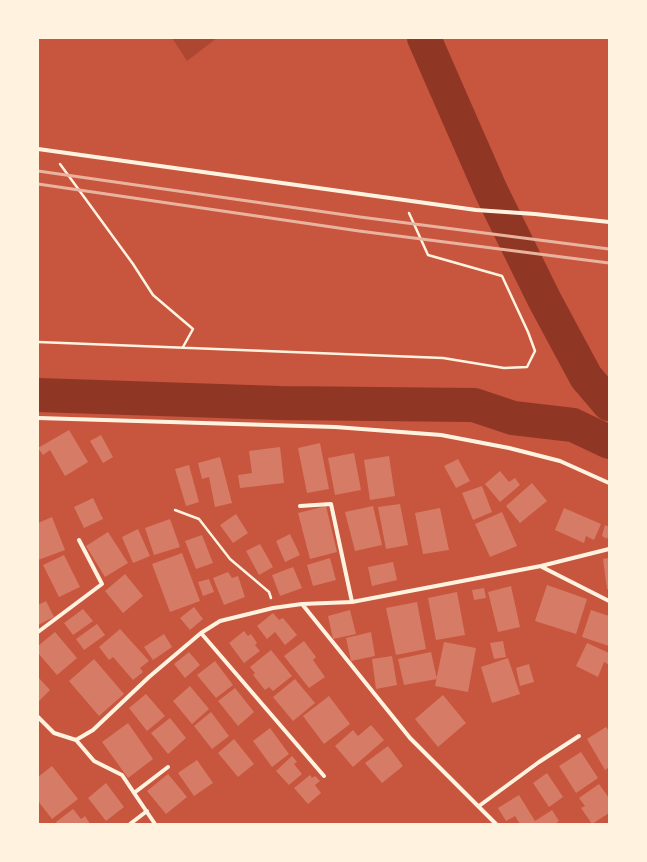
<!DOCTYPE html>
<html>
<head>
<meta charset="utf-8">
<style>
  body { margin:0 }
  #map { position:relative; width:647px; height:862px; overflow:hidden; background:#c8553d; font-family:Mulish,sans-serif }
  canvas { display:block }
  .frame { position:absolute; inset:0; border:39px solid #fff3e0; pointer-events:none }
</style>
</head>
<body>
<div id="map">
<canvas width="647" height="862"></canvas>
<div class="frame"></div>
</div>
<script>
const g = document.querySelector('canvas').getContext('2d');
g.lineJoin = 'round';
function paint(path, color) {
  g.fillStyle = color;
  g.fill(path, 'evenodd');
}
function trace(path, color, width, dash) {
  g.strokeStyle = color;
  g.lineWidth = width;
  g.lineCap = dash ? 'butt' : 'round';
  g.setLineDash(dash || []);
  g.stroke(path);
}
paint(new Path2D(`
  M172,38H217L187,61Z`), '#ae4732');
trace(new Path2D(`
  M424,38L491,191L544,299L586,377L609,404
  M38,395L280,403L474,405L513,418L573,425L609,442`), '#8f3625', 34);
paint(new Path2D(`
  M69,430L88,462L65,476L50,450L43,455L38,448Z
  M101,435L113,457L103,463L90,441Z
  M320,443L329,489L307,493L298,448Z
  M280,447L284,483L240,488L238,475L252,473L249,451Z
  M354,453L361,490L335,495L328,458Z
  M389,456L395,496L370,500L364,460Z
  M220,457L232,503L215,507L209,477L202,479L198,463Z
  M458,459L470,481L456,488L444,466Z
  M189,465L199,502L186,506L175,469Z
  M500,471L509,482L515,478L520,485L500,502L485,484Z
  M532,483L547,501L520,523L506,506Z
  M482,486L492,512L473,520L462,493Z
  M93,498L103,519L84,528L74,507Z
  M400,504L408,545L386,549L378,507Z
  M326,506L337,552L310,559L298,513Z
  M373,506L382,545L355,551L345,512Z
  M440,508L449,550L423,554L415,513Z
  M564,508L601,524L594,540L586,536L584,543L555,530Z
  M502,512L517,546L490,557L475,524Z
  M236,514L248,533L233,543L220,525Z
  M52,517L65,550L38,560V523Z
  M170,519L180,547L154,555L145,528Z
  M605,525L609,527V534L607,539L602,536Z
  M138,529L150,556L133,563L122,537Z
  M108,532L128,563L105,577L86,546Z
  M290,534L300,555L285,562L276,541Z
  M202,535L213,563L196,569L185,541Z
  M260,544L273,567L259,575L246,551Z
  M182,553L200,601L170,612L152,564Z
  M64,555L80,587L59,597L43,565Z
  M330,558L336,580L313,586L307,565Z
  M609,558V589H607L603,559Z
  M393,562L397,580L372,586L368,567Z
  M293,567L302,588L280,596L272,575Z
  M228,572L232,578L238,576L245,597L224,605L213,578Z
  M125,574L143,596L123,613L105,591Z
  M209,579L214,592L203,596L198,582Z
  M547,585L587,599L576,634L535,621Z
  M511,586L520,627L498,632L488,592Z
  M484,588L486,598L474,600L472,590Z
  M457,592L465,635L436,640L428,598Z
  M46,601L54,617L38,625V605Z
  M417,602L426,649L396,655L386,608Z
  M194,607L203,619L190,630L180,618Z
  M83,609L93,621L73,635L64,623Z
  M350,610L356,634L333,639L328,616Z
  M591,610L609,616V646L582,637Z
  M273,613L279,620L283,618L297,635L285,645L275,632L267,639L257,626Z
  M97,624L105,635L84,650L76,639Z
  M120,629L149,661L140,668L143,672L133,680L113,657L109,660L99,647Z
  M244,631L248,636L251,634L257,643L255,645L260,651L244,663L229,643Z
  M55,632L77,658L57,675L38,653V646Z
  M371,632L375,656L351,661L346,638Z
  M164,634L172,647L153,660L144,647Z
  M304,641L316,657L313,660L325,677L309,688L284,656Z
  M503,641L506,657L494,659L490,643Z
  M444,642L476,648L468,692L435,686Z
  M587,643L609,653V665L604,662L598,677L576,666Z
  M271,650L292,676L273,691L269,687L265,690L253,675L255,673L250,667Z
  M189,652L200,665L185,678L174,664Z
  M431,652L437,679L404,685L398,659Z
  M392,656L397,685L376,689L372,659Z
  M508,658L520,694L492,703L481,667Z
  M94,659L124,694L99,716L69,681Z
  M215,661L233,685L216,698L197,675Z
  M529,664L534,682L520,686L516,668Z
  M38,677L50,690L38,702Z
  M295,679L315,703L293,721L273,697Z
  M190,686L209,709L192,724L173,701Z
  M235,688L254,712L238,726L218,701Z
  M146,694L165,716L147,731L129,708Z
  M443,695L466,723L438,747L415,719Z
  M329,696L350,724L324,744L303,716Z
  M211,712L229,736L212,749L194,726Z
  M170,718L186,738L168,754L151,733Z
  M128,723L153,759L128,778L102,742Z
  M371,725L384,740L353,767L335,746L353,730L358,736Z
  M606,727L609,731V767L605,770L587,739Z
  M270,728L289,754L272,767L253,741Z
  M234,739L254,764L238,777L218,753Z
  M388,746L403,766L382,783L365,763Z
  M581,752L598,778L576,793L559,766Z
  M292,756L297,762L294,764L302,774L289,785L276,771Z
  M197,760L213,783L194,796L178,773Z
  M52,766L78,799L52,819L38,801V777Z
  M547,773L563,797L549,807L533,783Z
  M168,774L187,797L166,814L147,791Z
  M310,775L312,778L315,776L320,781L315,785L321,793L308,804L294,788Z
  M106,783L124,807L106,821L88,798Z
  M599,784L609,798V813L592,824L581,808L585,806L579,798Z
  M519,795L535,821L552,810L559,821L555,824H520L515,816L506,821L498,808Z
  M73,809L81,819L85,816L90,824H58L56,822Z`), '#d67c66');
trace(new Path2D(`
  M60,164L133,264L153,295L193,329L183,347
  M38,342L443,358L504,368L527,367L535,351L528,332L502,276L428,255L409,213
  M175,510L199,519L230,559L269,592L271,598`), '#fff3e0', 2.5);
trace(new Path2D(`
  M38,149L476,210L535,214L609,222
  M38,418L335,427L441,435L509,448L560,461L609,483
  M300,506L331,504L352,602
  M542,567L609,601
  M302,604L410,738L496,824
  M38,632L102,584L79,540
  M201,633L324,776
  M38,717L54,733L76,740L93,730L149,677L201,633L220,621L273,608L302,604L352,602L541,566L609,549
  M76,740L94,761L122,775L155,824
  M134,793L168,767
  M479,806L539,762L579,736
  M130,824L147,811`), '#fff3e0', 4);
trace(new Path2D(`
  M38,171L360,217L609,249
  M38,184L359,231L609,263`), '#e9b49f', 3);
</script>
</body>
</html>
